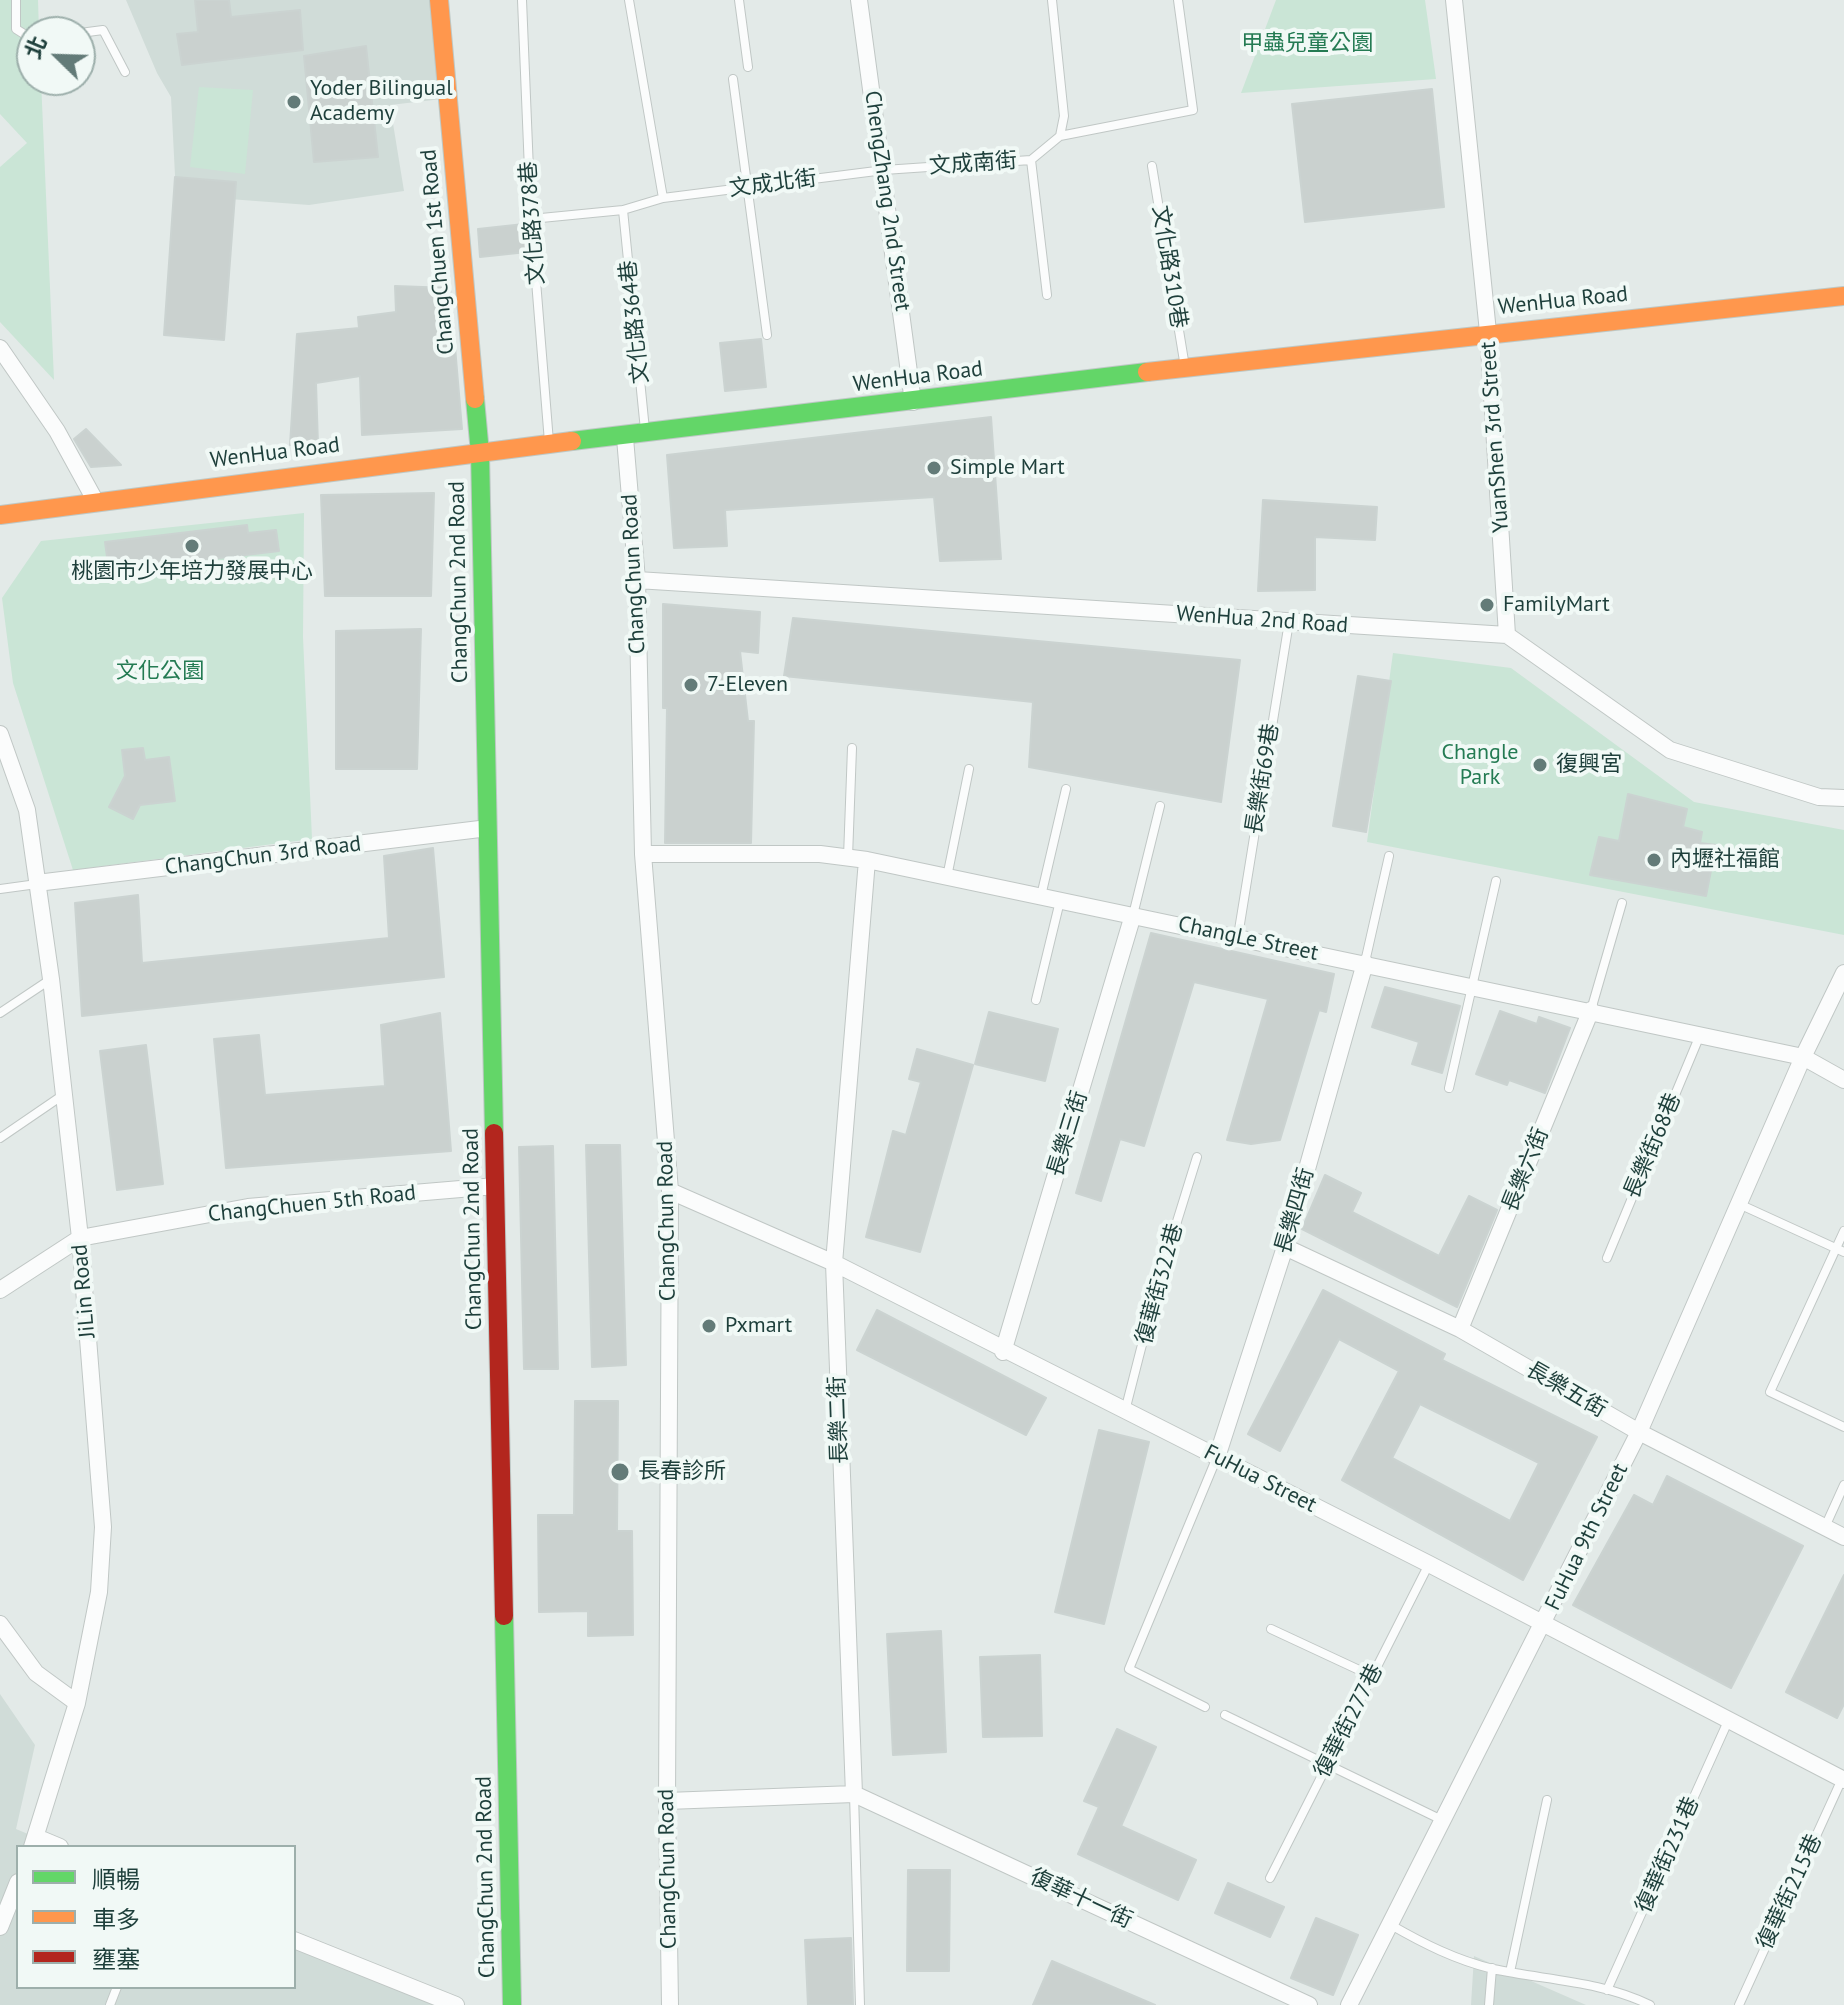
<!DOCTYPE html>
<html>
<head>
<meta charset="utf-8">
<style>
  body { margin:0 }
  #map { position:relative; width:1844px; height:2005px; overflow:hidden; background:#e3eae8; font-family:"PT Sans","Noto Sans TC",sans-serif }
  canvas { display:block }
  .legend { position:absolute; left:16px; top:1845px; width:280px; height:144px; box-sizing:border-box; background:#f1f9f6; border:2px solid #9dafab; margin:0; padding:10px 14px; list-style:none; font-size:24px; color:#1e3f3b }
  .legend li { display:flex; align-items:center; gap:16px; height:40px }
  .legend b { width:40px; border:2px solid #9dafab }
  .north { position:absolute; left:16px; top:16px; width:80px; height:80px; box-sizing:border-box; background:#f1f9f6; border:2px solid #9dafab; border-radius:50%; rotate:293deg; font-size:22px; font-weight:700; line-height:32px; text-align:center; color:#1e3f3b }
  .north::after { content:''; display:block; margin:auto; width:28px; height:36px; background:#637b78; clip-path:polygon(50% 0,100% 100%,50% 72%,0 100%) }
</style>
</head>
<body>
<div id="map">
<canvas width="1844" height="2005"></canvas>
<ul class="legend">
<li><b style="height:10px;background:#63d668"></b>順暢</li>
<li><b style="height:10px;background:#ff974d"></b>車多</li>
<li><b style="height:10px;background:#b3261e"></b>壅塞</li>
</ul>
<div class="north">北</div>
</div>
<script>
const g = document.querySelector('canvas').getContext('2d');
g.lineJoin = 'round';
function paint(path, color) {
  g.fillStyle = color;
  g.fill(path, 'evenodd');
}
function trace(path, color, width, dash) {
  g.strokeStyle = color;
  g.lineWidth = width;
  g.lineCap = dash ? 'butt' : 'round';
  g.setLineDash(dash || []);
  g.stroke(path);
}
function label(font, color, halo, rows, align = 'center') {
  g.font = font + ' "PT Sans","Noto Sans TC",sans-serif';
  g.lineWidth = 8;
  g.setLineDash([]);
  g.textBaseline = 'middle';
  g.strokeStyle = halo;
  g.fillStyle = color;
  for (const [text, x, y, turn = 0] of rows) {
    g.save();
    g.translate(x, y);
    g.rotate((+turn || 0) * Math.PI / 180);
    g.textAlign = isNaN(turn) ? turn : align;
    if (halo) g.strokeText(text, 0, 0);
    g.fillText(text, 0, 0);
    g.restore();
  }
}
paint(new Path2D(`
  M126,0H434L442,99L390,105L404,191L309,205L176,195L171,97L157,73Z
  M0,1694L35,1745L16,1829L59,1847H18V1987H294V1943L445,2005H0Z
  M1474,1956L1586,2005H1471Z`), '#d0dcd8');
paint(new Path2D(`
  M0,0H38L39,32H32V80H41L54,380L0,322V167L27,143L0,114Z
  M1276,0H1425L1436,79L1241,93Z
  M199,87L253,90L245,174L190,167Z
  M304,513L303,637L312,839L73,870L13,683L2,598L41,541Z
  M1393,653L1511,668L1694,802L1844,830V935L1367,842Z`), '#cae5d6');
const building = new Path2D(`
  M195,0H229L231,17L300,10L303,50L182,65L177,34L198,32Z
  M366,46L378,157L314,162L304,56Z
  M1432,89L1444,207L1305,222L1292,104Z
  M175,177L236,182L224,340L164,335Z
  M524,224L527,252L480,257L478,229Z
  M395,286L450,288L462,429L362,435L360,376L316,383L318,445H290L297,334L359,328L358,317L396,312Z
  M761,339L766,387L725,391L720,343Z
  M991,417L1001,559L940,561L934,497L725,510L727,546L674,548L667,455Z
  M86,429L121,465L91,467L74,439Z
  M434,493L431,596H325L321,495Z
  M1263,500L1377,507L1375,540L1315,537V590L1258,591Z
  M247,525L248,533L276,530L279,551L109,571L105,542Z
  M663,604L760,612L758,653L740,651L748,721H754L751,843H665L667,708H663Z
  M793,618L1240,660L1221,802L1029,767L1033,702L784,676Z
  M421,629L417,769H336V631Z
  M1358,676L1391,681L1366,832L1333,826Z
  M143,748L145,760L169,757L175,801L140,805L133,819L109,807L125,776L122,750Z
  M1628,794L1687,809L1683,827L1702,832L1700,843L1716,845L1706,896L1590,875L1599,837L1619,841Z
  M433,848L444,977L82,1016L75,903L138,895L142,963L389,938L384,856Z
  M1151,933L1334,974L1326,1012L1319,1010L1280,1140L1251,1144L1227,1140L1268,999L1194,982L1144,1146L1120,1139L1101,1201L1076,1193Z
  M1385,987L1460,1006L1442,1073L1412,1064L1419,1042L1372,1027Z
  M1500,1011L1537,1024L1539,1017L1570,1028L1545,1093L1509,1080L1507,1085L1476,1074Z
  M989,1012L1058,1029L1045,1081L975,1064Z
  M440,1013L451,1151L226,1168L214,1039L259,1035L265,1095L385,1086L381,1025Z
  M146,1045L163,1184L117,1190L100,1051Z
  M917,1049L973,1065L920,1252L866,1237L893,1131L906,1135L921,1082L909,1079Z
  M586,1145H620L626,1365L592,1367Z
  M553,1146L558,1369H524L519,1147Z
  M1325,1175L1361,1193L1352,1212L1439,1256L1469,1196L1497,1210L1457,1307L1302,1229Z
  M1323,1290L1445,1354L1442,1360L1597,1437L1523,1580L1342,1480L1399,1371L1339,1339L1280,1451L1248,1434ZM1420,1404L1539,1463L1510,1521L1392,1458Z
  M877,1310L1046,1398L1026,1435L857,1350Z
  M575,1401H618L617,1531H632L633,1635L588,1636V1611L539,1612L538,1515H574Z
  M1099,1430L1149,1442L1104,1624L1055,1612Z
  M1667,1476L1803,1546L1731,1688L1573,1605L1634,1495L1653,1505Z
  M1844,1575V1704L1837,1718L1786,1692Z
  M941,1631L946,1752L893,1755L887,1634Z
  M1040,1655L1042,1736L983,1737L980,1657Z
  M1117,1729L1156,1747L1121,1826L1196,1860L1178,1900L1078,1854L1099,1807L1084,1801Z
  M908,1870H950L949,1971H907Z
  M1228,1883L1284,1907L1270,1937L1215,1913Z
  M1316,1918L1358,1935L1333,1995L1291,1978Z
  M851,1938L853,2005H808L805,1940Z
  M1052,1961L1155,2005H1033Z`);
paint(building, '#cad1cf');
trace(building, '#cbd3d1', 2);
const lane = new Path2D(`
  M16,0V29L32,39
  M522,0L531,219L549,442
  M629,0L663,198
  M739,0L748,67
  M80,33L103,30L125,72
  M733,79L767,335
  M1060,136L1193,110L1178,0
  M1031,160L1047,295
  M1152,166L1185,367
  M623,210L645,430
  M531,219L623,210L663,198L884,170L1031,160L1060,136L1064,116L1052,0
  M848,857L852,748
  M947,877L969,769
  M0,889L37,884
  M1041,896L1066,789
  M1133,915L1160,806
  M1238,936L1289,622
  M1365,962L1389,856
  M1036,1000L1060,901
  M1591,1010L1622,903
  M0,1013L51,979
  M1449,1088L1496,881
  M0,1138L63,1095
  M1739,1204L1844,1252
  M1844,1231L1770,1392L1844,1427
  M1607,1258L1700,1035
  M1125,1411L1157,1286L1197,1157
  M1825,1527L1844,1485
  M1271,1629L1372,1676
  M1205,1707L1129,1669L1217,1457
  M1225,1715L1444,1821
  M854,1794L860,2005
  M1270,1878L1429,1564
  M1391,1925C1424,1944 1456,1960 1493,1969C1544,1980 1602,1981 1650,2005
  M1510,1972L1547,1800
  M1607,1990L1729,1719
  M110,2005L117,1987
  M1489,2005L1492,1968
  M1739,2005L1842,1779`);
const street = new Path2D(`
  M859,0L913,402
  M1454,0L1488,332L1507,635
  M0,348L57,431L96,502
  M625,438L637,580L643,854L670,1191L667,1801L670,2005
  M637,580L1507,635L1670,750L1819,797L1844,798
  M0,734L27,810L51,979L80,1238L103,1527L99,1592L77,1703L32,1847
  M643,854H820L867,860L1803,1057L1844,1080
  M37,883L488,828
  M670,1191L834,1263L1429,1564L1844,1780
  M1285,1247L1460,1329L1639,1432L1844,1537
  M0,1290L80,1238L248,1207L496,1186
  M1460,1329L1591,1010
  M1003,1352L1133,915
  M1217,1457L1285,1247L1365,963
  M0,1624L36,1673L77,1703
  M854,1794L1309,2005
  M667,1801L854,1794L834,1263L867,860
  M36,1837L60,1847
  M0,1927L18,1882
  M294,1940L456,2005
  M1349,2005L1639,1432L1803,1057L1844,973`);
const fast = new Path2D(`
  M475,399L480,453L494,1133
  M572,441L1147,372
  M504,1616L512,2005`);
const slow = new Path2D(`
  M439,0L475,399
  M1147,372L1844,296
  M0,515L572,441`);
const jam = new Path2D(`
  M494,1133L504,1616`);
trace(lane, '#c0c7c5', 10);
trace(street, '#c0c7c5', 18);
trace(fast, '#bec8c5', 20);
trace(slow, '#bec8c5', 20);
trace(jam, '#bec8c5', 20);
trace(lane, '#fbfcfc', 8);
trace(street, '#fbfcfc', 16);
trace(fast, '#63d668', 18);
trace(slow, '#ff974d', 18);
trace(jam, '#b3261e', 18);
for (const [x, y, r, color] of [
  [294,102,8,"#637b78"],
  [934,468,8,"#637b78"],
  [192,546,8,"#637b78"],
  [1487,605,8,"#637b78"],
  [691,685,8,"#637b78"],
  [1540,765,8,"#637b78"],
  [1654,860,8,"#637b78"],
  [709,1326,8,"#637b78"],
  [620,1472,10,"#637b78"]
]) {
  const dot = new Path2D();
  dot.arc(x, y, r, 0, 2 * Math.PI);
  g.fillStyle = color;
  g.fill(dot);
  trace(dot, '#f1f9f6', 3);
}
label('22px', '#247b53', '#f1f9f6', [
  ["甲蟲兒童公園",1307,44],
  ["文化公園",160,672],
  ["Changle",1480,753],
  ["Park",1480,778]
]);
label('22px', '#1e3f3b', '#f1f9f6', [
  ["Yoder Bilingual",310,89],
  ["Academy",310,114],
  ["Simple Mart",950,468],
  ["桃園市少年培力發展中心",192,572,"center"],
  ["FamilyMart",1503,605],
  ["7-Eleven",707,685],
  ["復興宮",1556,765],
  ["內壢社福館",1670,860],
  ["Pxmart",725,1326],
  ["長春診所",638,1472]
], 'left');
label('22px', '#1e3f3b', '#f1f9f6', [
  ["文成南街",973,164,-4],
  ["文成北街",773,184,-7],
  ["ChengZhang 2nd Street",887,201,82],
  ["文化路378巷",533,223,-94],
  ["ChangChuen 1st Road",438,252,-95],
  ["文化路310巷",1169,267,81],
  ["WenHua Road",1563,301,-6],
  ["文化路364巷",635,322,-96],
  ["WenHua Road",918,377,-7],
  ["YuanShen 3rd Street",1495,437,-94],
  ["WenHua Road",275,453,-7],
  ["ChangChun Road",634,574,-93],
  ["ChangChun 2nd Road",459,582,-91],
  ["WenHua 2nd Road",1262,620,4],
  ["長樂街69巷",1263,779,-81],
  ["ChangChun 3rd Road",263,856,-7],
  ["ChangLe Street",1248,939,12],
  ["長樂三街",1068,1134,-73],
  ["長樂街68巷",1653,1146,-67],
  ["長樂六街",1526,1170,-68],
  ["ChangChuen 5th Road",312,1204,-6],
  ["長樂四街",1295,1211,-74],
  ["ChangChun Road",667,1221,-91],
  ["ChangChun 2nd Road",473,1229,-91],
  ["復華街322巷",1160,1284,-75],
  ["JiLin Road",84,1291,-95],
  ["長樂五街",1566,1390,30],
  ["長樂二街",839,1420,-92],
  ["FuHua Street",1260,1479,27],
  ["FuHua 9th Street",1587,1537,-64],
  ["復華街277巷",1349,1721,-63],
  ["復華街231巷",1668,1855,-66],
  ["ChangChun Road",668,1869,-91],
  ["ChangChun 2nd Road",486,1877,-91],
  ["復華街215巷",1790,1892,-65],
  ["復華十一街",1081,1899,25]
]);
</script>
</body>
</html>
